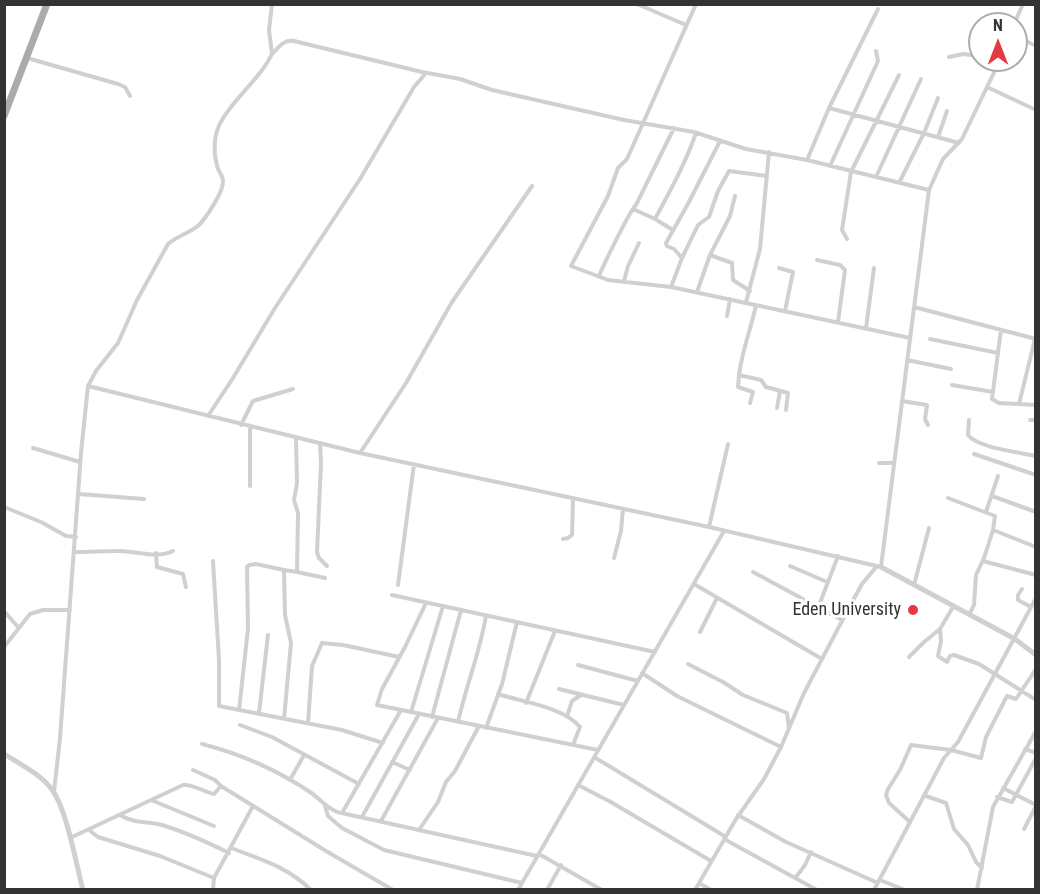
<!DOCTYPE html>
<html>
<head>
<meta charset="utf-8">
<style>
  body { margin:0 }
  #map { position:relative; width:1040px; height:894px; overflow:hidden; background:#fff; font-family:"Roboto Condensed",sans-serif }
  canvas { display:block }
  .frame { position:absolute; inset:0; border:6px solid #333; pointer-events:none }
  .north { position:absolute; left:968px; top:12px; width:60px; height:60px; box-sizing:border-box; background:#fff; border:2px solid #adadad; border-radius:50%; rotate:0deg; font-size:16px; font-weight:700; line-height:24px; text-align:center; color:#333 }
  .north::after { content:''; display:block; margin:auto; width:21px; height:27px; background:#e63946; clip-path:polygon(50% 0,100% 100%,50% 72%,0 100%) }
</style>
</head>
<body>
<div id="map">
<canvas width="1040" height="894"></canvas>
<div class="frame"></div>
<div class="north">N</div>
</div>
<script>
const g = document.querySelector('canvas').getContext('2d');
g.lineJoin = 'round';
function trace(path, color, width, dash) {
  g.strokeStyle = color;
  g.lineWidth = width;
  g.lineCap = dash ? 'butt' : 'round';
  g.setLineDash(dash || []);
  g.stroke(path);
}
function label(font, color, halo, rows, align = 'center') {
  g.font = font + ' "Roboto Condensed",sans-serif';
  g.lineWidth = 6;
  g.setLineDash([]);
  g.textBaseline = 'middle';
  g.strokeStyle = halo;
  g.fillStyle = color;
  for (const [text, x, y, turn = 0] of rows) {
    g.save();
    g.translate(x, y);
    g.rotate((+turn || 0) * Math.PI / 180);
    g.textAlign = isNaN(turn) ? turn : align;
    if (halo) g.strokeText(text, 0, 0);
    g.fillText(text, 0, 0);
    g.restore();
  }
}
trace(new Path2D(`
  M637,4L686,25
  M696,4L627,159L618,168L608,196L571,266L608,280L671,287L910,338
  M1014,24L1023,4
  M1016,36L1036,46
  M272,54C279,47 284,39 294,41L422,72L460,79L492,90L624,120L694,132L746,149L807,160L929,190
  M949,57L963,54L980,56
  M27,58L118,84L125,87L130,96
  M991,60L998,63
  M987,87L1036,110
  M829,108L959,143
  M938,137L947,111
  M807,160L829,108L878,9
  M830,166L878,61L876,51
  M876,177L921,79
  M899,183L924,133L938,98
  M633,209L655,219L673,230
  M655,219C670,191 686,162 696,133
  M847,239L842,230L851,172L899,75
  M710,255L732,263L733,280L750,291
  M682,258L698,225L709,217L718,191L729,171L767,176
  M817,260L840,265L845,270L838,322
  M779,268L793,272L785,311
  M599,276C604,264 630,210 636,205L674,128
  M624,281L628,266L639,243
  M671,287L682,258L674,249L667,246L666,243L689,202L720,141
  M697,292L710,255L730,216L735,196
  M746,302L760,249L769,152
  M756,305C751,329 742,351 739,375L761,380L766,387L788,393L786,410
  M914,307L1036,339
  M727,316L730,299
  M866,328L874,268
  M1001,330L992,399L999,403L1036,405
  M930,339L998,353
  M907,360L951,369
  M739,375L738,387L753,392L750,403
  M952,385L993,392
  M88,386L96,371L118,343L137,300L168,244C177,236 190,233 199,225C206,218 224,191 223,181C223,177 220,173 218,169C213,153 213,134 222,120C236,96 260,79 272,54L269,30L272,4
  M902,401L927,405L925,419L928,425
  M1019,404L1035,339
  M777,408L780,391
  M208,416L233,378L275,308L360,179L414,87L426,73
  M969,420L968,435C978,448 1019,452 1036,456
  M1030,420H1036
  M241,425L253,401L293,389
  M250,427V486
  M296,438L297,483L294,500L298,513L297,572L325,578
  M320,443L321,463L317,552L319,558L327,566
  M33,448L80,462
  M360,453L406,383L452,302L532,186
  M974,454L1036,475
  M879,463H894
  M79,494L144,499
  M992,496L1036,512
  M948,498L995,516L993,530
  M4,507L41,522L66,536L76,537
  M986,512L998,476
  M709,527L728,444
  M563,539L568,538L572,535L573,498
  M75,552C90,552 104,551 119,551C136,551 157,559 173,551
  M156,553L157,567L183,574L186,587
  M614,558L621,531L623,509
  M213,561L219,660V706L342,730L383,743
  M983,561L1036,575
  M790,566L827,582
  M753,572L842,620
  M694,584L822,659
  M398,585L414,464
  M914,585L929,528
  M1022,589L1018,595V600L1031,607
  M392,595L655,652
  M426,603L405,647L382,689L377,705L598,750
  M818,608L838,556
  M4,611L18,627
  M969,615L974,605L976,575L984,558L993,530L1036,547
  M940,629L941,641L938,656L947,662L950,656L954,655L979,664L1036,700
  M700,632L717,598
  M4,647L30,614L43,610H70
  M909,657L924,642L940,629L953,607
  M688,664L723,682L743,695L787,713L789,729
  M578,665L638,681
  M642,673L677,696L781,747
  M559,689L624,705
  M498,694C522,702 564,707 580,727L573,745
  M526,703L555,631
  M239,710L248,629L247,567L249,565L256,564L284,570
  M411,712L443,606
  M259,713L268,635
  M567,716L572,701L581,695
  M432,717L461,610
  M284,719L291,643L285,615L284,570L297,572
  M458,722C466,686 480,652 486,616
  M308,723L312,666L322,643L343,645L399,657
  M240,725L272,737L359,784
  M486,728L502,684L517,622
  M202,744C241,754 277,770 310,792C320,799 326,807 337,812L537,856
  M1025,749L1036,753
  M594,757L726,837
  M392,762L410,770
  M193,770L215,780L221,786L326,851L393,890
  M290,780L304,755
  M578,785L609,801L711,861
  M1003,788L1036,805
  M4,792V798
  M54,792L60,738L81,453L88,386L360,453L709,527L881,567L929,190L943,159L962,139L1000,60
  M926,796L946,803L954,829L968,845L976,862L982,868
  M997,797L1012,802L1036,758
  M151,800L214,826
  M325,806L328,816L342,828L384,850L522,883
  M342,813L401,710
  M120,815C134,824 147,821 162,825C185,832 207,842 229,853
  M738,815L786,842L878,883
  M362,817L419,714
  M381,821L438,718
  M910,822L889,803L886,795L888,789L900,770L911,745L951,750L981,758L986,737L1007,696L1016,699L1036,669
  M1024,829L1036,806
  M89,830L98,837L160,856L214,878
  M419,830L438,802L446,782L455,771L479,726
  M70,838L183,785C194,784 203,792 214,794L221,786
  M724,839L817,890
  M231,848C260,859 288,867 311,890
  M539,854L602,890
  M796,877L805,865L811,852
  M880,880L905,890
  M699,883L711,890
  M213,890L214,878L253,806
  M518,890L724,531
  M547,890L561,865
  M695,890L736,819L764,779L781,747L804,693L851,604L862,584L877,566
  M874,890L944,758L958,742L1036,598
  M977,890L993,807L1036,731`), '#d0d0d0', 4);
trace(new Path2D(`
  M881,567L1015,639L1036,655
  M4,754C20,764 42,775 53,791C67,811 76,864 83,890`), '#d0d0d0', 5);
trace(new Path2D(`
  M4,116L47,4`), '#ababab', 7);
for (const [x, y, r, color] of [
  [913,610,6,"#e63946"]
]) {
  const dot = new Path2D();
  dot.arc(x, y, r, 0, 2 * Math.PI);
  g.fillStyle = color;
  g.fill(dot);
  trace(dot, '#fff', 2);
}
label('18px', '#333', '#fff', [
  ["Eden University",901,610]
], 'right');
</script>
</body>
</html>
